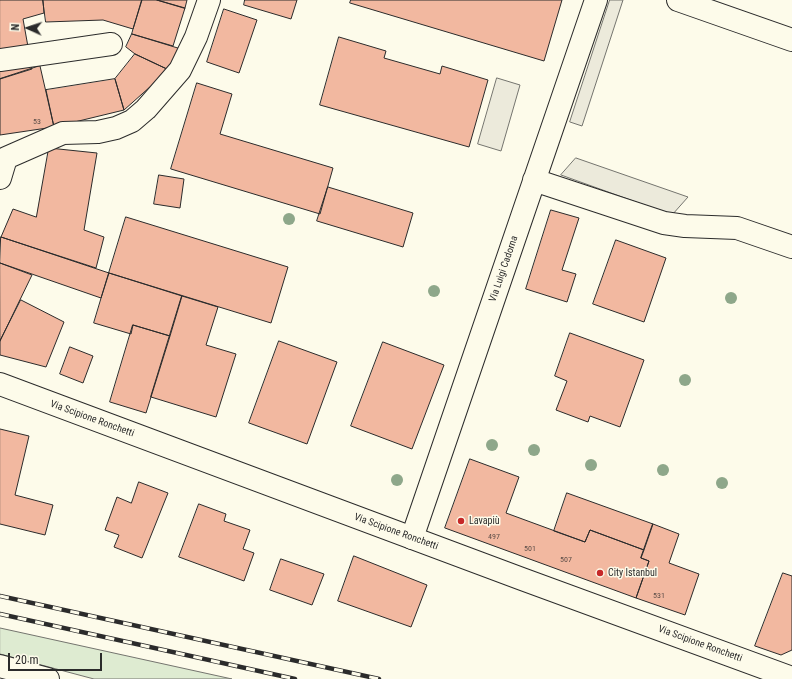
<!DOCTYPE html>
<html>
<head>
<meta charset="utf-8">
<style>
  body { margin:0 }
  #map { position:relative; width:792px; height:679px; overflow:hidden; background:#fdfbea; font-family:"Roboto Condensed",sans-serif }
  canvas { display:block }
  .north { position:absolute; left:8px; top:8px; width:40px; height:40px; -webkit-text-stroke:3px #fdfbea; paint-order:stroke; rotate:273deg; font-size:11px; font-weight:700; line-height:16px; text-align:center; color:#2b2b2b }
  .north::after { content:''; display:block; margin:auto; width:14px; height:18px; background:#2b2b2b; clip-path:polygon(50% 0,100% 100%,50% 72%,0 100%) }
  .scale { position:absolute; left:8px; top:653px; width:94px; height:18px; box-sizing:border-box; border:2px solid #2b2b2b; border-top:0; padding-left:5px; font-size:12px; line-height:14px; white-space:nowrap; color:#2b2b2b; -webkit-text-stroke:3px #fdfbea; paint-order:stroke }
</style>
</head>
<body>
<div id="map">
<canvas width="792" height="679"></canvas>
<div class="north">N</div>
<div class="scale">20 m</div>
</div>
<script>
const g = document.querySelector('canvas').getContext('2d');
g.lineJoin = 'round';
function paint(path, color) {
  g.fillStyle = color;
  g.fill(path, 'evenodd');
}
function trace(path, color, width, dash) {
  g.strokeStyle = color;
  g.lineWidth = width;
  g.lineCap = dash ? 'butt' : 'round';
  g.setLineDash(dash || []);
  g.stroke(path);
}
function label(font, color, halo, rows, align = 'center') {
  g.font = font + ' "Roboto Condensed",sans-serif';
  g.lineWidth = 3;
  g.setLineDash([]);
  g.textBaseline = 'middle';
  g.strokeStyle = halo;
  g.fillStyle = color;
  for (const [text, x, y, turn = 0] of rows) {
    g.save();
    g.translate(x, y);
    g.rotate((+turn || 0) * Math.PI / 180);
    g.textAlign = isNaN(turn) ? turn : align;
    if (halo) g.strokeText(text, 0, 0);
    g.fillText(text, 0, 0);
    g.restore();
  }
}
const green = new Path2D(`
  M0,628L232,679H94L0,654Z`);
paint(green, '#deebd1');
trace(green, '#74746e', 1);
const parking = new Path2D(`
  M610,0H623L582,126L570,122Z
  M497,78L520,85L501,151L478,144Z
  M576,158L688,197L672,215L561,175Z`);
paint(parking, '#eceadb');
trace(parking, '#74746e', 1);
const building = new Path2D(`
  M0,0H43L44,13L23,19L32,69L0,79Z
  M43,0H142L133,29L103,20L46,22Z
  M142,0H157L185,8L173,46L132,34Z
  M157,0H187L185,8Z
  M245,0H297L291,19L244,5Z
  M351,0H562L544,61L350,3Z
  M224,9L257,20L239,73L207,62Z
  M132,34L181,49L169,70L135,54L126,47Z
  M339,37L386,51L384,58L440,74L442,66L488,80L469,147L320,105Z
  M135,54L169,70L124,110L115,79Z
  M40,66L54,127L0,135V79Z
  M115,79L124,110L54,127L46,90Z
  M197,83L232,94L220,134L333,168L320,214L171,169Z
  M49,148L97,153L84,230L104,237L96,268L1,237L13,209L36,217Z
  M159,175L184,179L180,208L154,204Z
  M328,187L413,213L403,247L317,221Z
  M551,210L579,218L562,270L576,274L567,302L526,289Z
  M126,217L288,267L271,323L109,273Z
  M1,237L109,273L101,298L0,263Z
  M616,240L666,258L644,322L593,304Z
  M0,263L32,275L0,341Z
  M109,273L182,296L170,336L133,325L131,334L94,323Z
  M182,296L218,307L206,345L236,354L216,417L151,397Z
  M21,300L64,322L46,367L0,355V341Z
  M133,325L170,336L146,413L110,402Z
  M570,333L644,360L620,427L590,416L588,422L556,410L567,381L555,376Z
  M279,341L337,362L307,444L249,423Z
  M383,342L444,365L412,449L351,426Z
  M70,347L93,356L83,383L60,374Z
  M0,429L29,436L15,495L53,505L45,535L0,524Z
  M470,459L519,477L506,513L585,542L590,530L644,550L641,558L649,561L636,598L445,528Z
  M139,482L168,493L142,558L114,547L119,535L105,530L117,497L131,503Z
  M567,493L653,524L644,550L590,530L585,542L554,531Z
  M199,504L226,514L224,521L250,530L243,549L254,553L244,581L179,557Z
  M653,524L679,534L669,563L699,574L685,615L636,598L649,561L641,558Z
  M354,556L427,585L411,627L338,601Z
  M281,559L324,574L312,605L270,590Z
  M783,573L792,576V650L781,655L755,646Z`);
paint(building, '#f2b8a0');
trace(building, '#2b2b2b', 1);
const minor = new Path2D(`
  M678,0L792,40
  M0,60L111,44
  M0,178L6,158L63,133L98,132L116,128L132,121L146,109L180,70L196,37L209,0
  M534,180L664,223L685,226L737,228L792,247
  M412,538L596,0
  M0,666L48,679`);
const major = new Path2D(`
  M0,384L522,579L792,678`);
trace(minor, '#2b2b2b', 24);
trace(major, '#2b2b2b', 24);
trace(minor, '#fdfbea', 22);
trace(major, '#fdfbea', 22);
const rail = new Path2D(`
  M0,596L379,679
  M0,614L295,679`);
trace(rail, '#2b2b2b', 4.5);
trace(rail, '#fdfbea', 3, [9]);
g.fillStyle = '#8ea78a';
for (const [x, y] of [
  [289,219],
  [434,291],
  [731,298],
  [685,380],
  [492,445],
  [534,450],
  [591,465],
  [663,470],
  [397,480],
  [722,483]
]) {
  g.beginPath();
  g.arc(x, y, 6, 0, 2 * Math.PI);
  g.fill();
}
for (const [x, y, r, color] of [
  [461,521,4,"#c62828"],
  [600,573,4,"#c62828"]
]) {
  const dot = new Path2D();
  dot.arc(x, y, r, 0, 2 * Math.PI);
  g.fillStyle = color;
  g.fill(dot);
  trace(dot, '#fdfbea', 1.5);
}
label('8px', '#5d4e48', null, [
  ["53",37,122],
  ["497",494,537],
  ["501",530,549],
  ["507",566,560],
  ["531",659,596]
]);
label('10px', '#2b2b2b', '#fdfbea', [
  ["Via Luigi Cadorna",504,269,-71],
  ["Via Scipione Ronchetti",92,419,20],
  ["Via Scipione Ronchetti",396,532,20],
  ["Via Scipione Ronchetti",700,644,20]
]);
label('10px', '#2b2b2b', '#fdfbea', [
  ["Lavapiù",469,521],
  ["City Istanbul",608,573]
], 'left');
</script>
</body>
</html>
